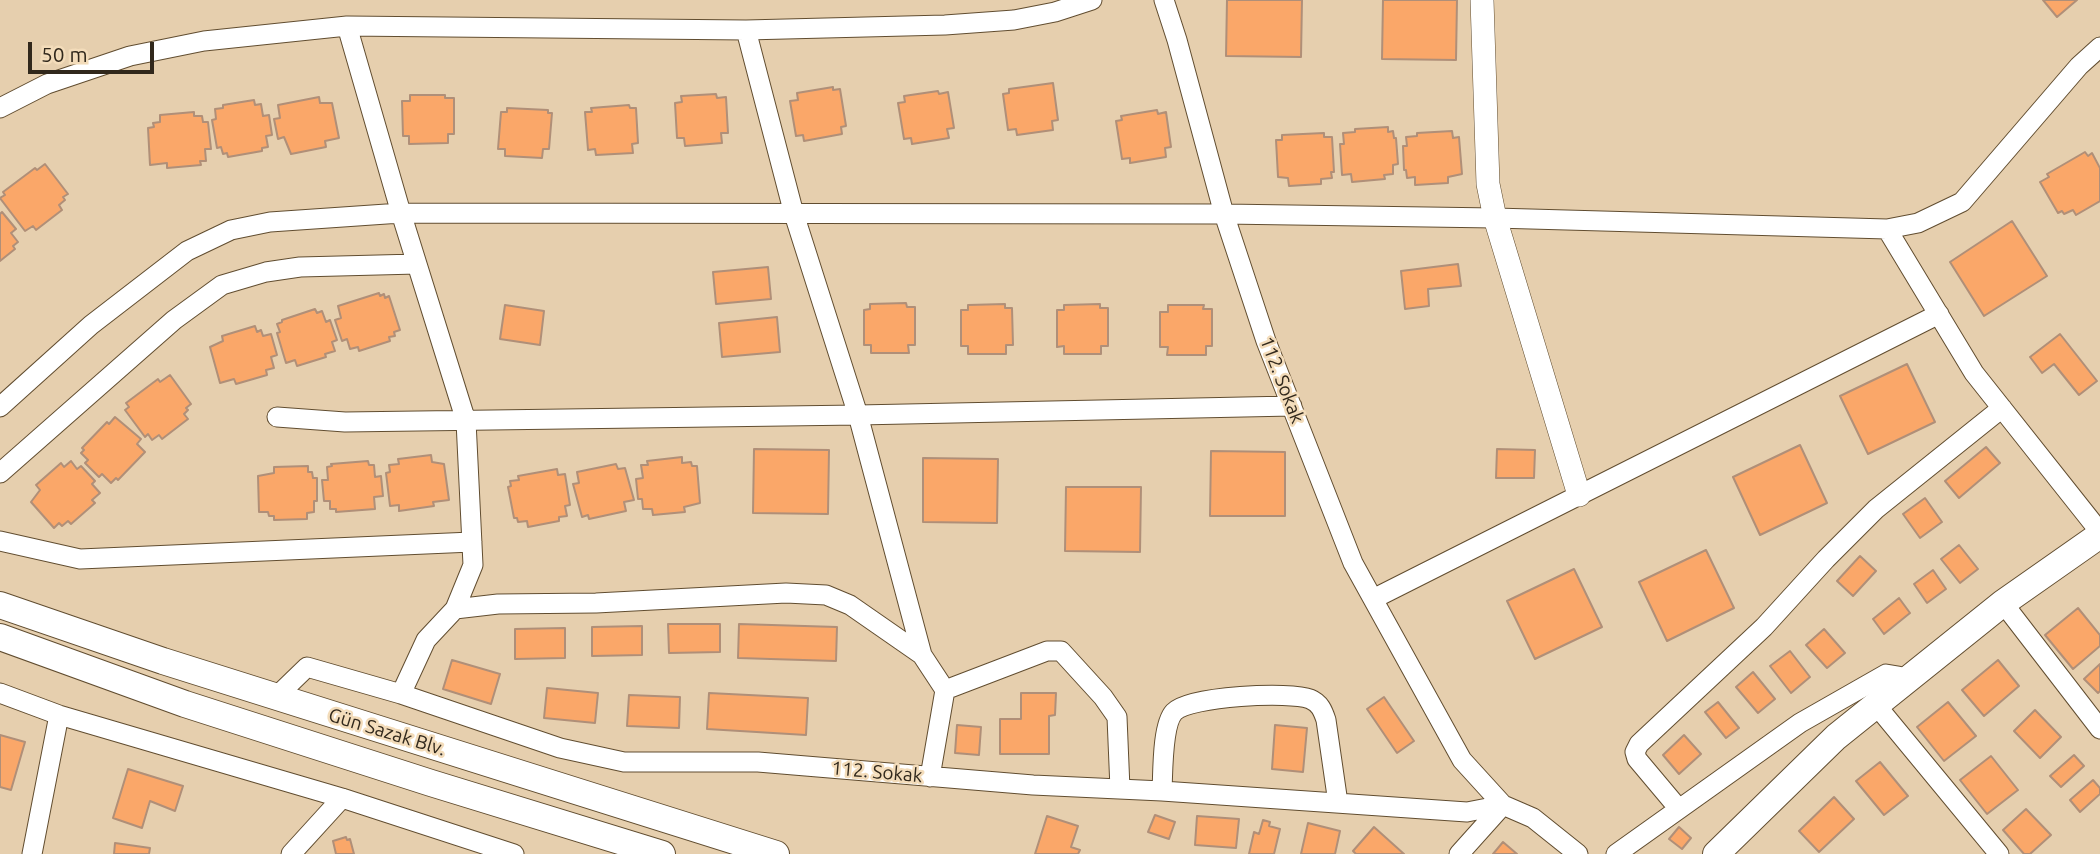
<!DOCTYPE html>
<html>
<head>
<meta charset="utf-8">
<style>
  body { margin:0 }
  #map { position:relative; width:2100px; height:854px; overflow:hidden; background:#e6cfae; font-family:Ubuntu,sans-serif }
  canvas { display:block }
  .scale { position:absolute; left:28px; top:42px; width:126px; height:32px; box-sizing:border-box; border:4px solid #31281c; border-top:0; padding-left:9px; font-size:21px; line-height:24px; white-space:nowrap; color:#31281c; -webkit-text-stroke:5px #f3dcba; paint-order:stroke }
</style>
</head>
<body>
<div id="map">
<canvas width="2100" height="854"></canvas>
<div class="scale">50 m</div>
</div>
<script>
const g = document.querySelector('canvas').getContext('2d');
g.lineJoin = 'round';
function paint(path, color) {
  g.fillStyle = color;
  g.fill(path, 'evenodd');
}
function trace(path, color, width, dash) {
  g.strokeStyle = color;
  g.lineWidth = width;
  g.lineCap = dash ? 'butt' : 'round';
  g.setLineDash(dash || []);
  g.stroke(path);
}
function label(font, color, halo, rows, align = 'center') {
  g.font = font + ' Ubuntu,sans-serif';
  g.lineWidth = 5;
  g.setLineDash([]);
  g.textBaseline = 'middle';
  g.strokeStyle = halo;
  g.fillStyle = color;
  for (const [text, x, y, turn = 0] of rows) {
    g.save();
    g.translate(x, y);
    g.rotate((+turn || 0) * Math.PI / 180);
    g.textAlign = isNaN(turn) ? turn : align;
    if (halo) g.strokeText(text, 0, 0);
    g.fillText(text, 0, 0);
    g.restore();
  }
}
const building = new Path2D(`
  M1227,0H1302L1301,57L1226,56Z
  M1383,0H1457L1456,60L1382,59Z
  M2043,0H2077L2057,17Z
  M1053,83L1058,120L1052,121L1053,130L1017,135L1016,129L1008,130L1003,94L1009,93V89Z
  M833,87V90L840,89L846,126L841,127L842,134L804,141L803,135L796,136L790,101L798,100L797,93Z
  M938,91L939,94L948,92L954,128L947,129L949,138L912,144L911,138L904,139L898,103L905,102L904,96Z
  M716,94L717,98L726,97L728,133H721L722,143L685,146L684,138H677L675,103L682,102L681,96Z
  M410,95H445V98H454V134H448V143L409,144V136H403L402,101H410Z
  M319,97L320,103H332L339,138L325,141L326,147L291,154L284,137L278,139L274,119L280,118L278,105Z
  M254,100L255,105L261,104L263,116L269,115L272,135L266,136L268,147L262,148V151L228,157L227,153L223,154L221,147L217,148L212,120L216,119L215,109L223,108V105Z
  M629,105L630,108H636L638,143L632,144L633,153L596,155L595,149L588,150L585,112H592L591,108Z
  M507,108L548,110V113H552L549,149H543L542,158L505,156V149H498L501,112H507Z
  M1157,110L1158,114L1166,112L1171,147L1165,148L1166,157L1130,163V158L1122,159L1116,121L1122,120L1121,116Z
  M194,112V116H202L203,122H208L211,149H205L206,161H200L201,165L167,168V163L150,165L148,128L154,127L153,123L160,122V115Z
  M1388,127V132L1393,131L1394,138H1396L1398,164L1393,165V174L1384,175L1385,179L1352,182L1351,174L1342,175L1340,144H1344L1343,133L1355,132V129Z
  M1452,131L1453,138L1459,137L1462,174L1448,177V183L1415,185V177L1407,178L1406,170H1404L1403,146H1407L1406,137L1417,136V133Z
  M1324,133V137H1332L1334,172H1331L1332,178L1321,179V184L1289,186L1288,178L1278,177L1276,140H1282V135Z
  M2085,152L2088,156L2092,153L2100,168V201L2076,215L2073,210L2064,214L2062,211L2058,213L2040,182L2049,177L2047,174Z
  M45,164L68,194L63,197L65,200L59,205L62,210L36,230L33,226L25,231L0,198L5,195L3,192L35,168L37,170Z
  M2,212L16,229L11,233L18,242L13,246L15,249L0,261V214Z
  M2012,221L2047,276L1984,316L1950,262Z
  M1458,264L1461,286L1428,289L1429,306L1405,309L1401,271Z
  M768,267L771,299L716,304L713,272Z
  M379,293L380,296L384,294L385,298L389,296L400,330L394,332L395,336L389,337L390,341L359,351L358,347L350,349L347,339L342,341L335,320L341,318L338,306Z
  M906,303L907,307H915V345H908L909,353H871V345H864V310L870,309V304Z
  M1005,304V308H1012L1013,345H1006V354H968V346H961V310H968V305Z
  M1100,304V308H1108V346H1101V354H1064V346L1057,347V310H1064V305Z
  M505,305L544,311L540,345L500,339Z
  M1168,305H1204L1203,309H1212V346H1206V355H1167L1168,347H1160V312H1168Z
  M315,309L317,313L322,311L326,322L330,320L337,340L332,342L335,351L325,354L326,357L297,366L295,360L286,363L277,333L280,332L277,324L282,322V320Z
  M777,317L780,352L722,357L719,323Z
  M255,326L257,332L261,330L263,336L271,334L277,355L271,357L274,368L266,370L267,375L236,384L234,379L220,383L210,347L223,341L222,336Z
  M2060,334L2097,381L2079,395L2054,364L2042,373L2030,357Z
  M1907,364L1935,422L1868,454L1840,396Z
  M170,375L191,404L186,408L188,410L184,414L188,419L162,439L159,435L152,440L148,434L145,437L125,410L129,407L126,403L158,379L160,382Z
  M115,417L141,439L137,444L145,452L118,480L116,478L111,483L102,474L99,477L85,463L88,460L81,453L84,450L82,448L107,422L109,424Z
  M1800,445L1827,503L1760,535L1733,477Z
  M1986,447L2000,463L1959,498L1945,481Z
  M754,449L829,450L828,514L753,513Z
  M1497,449L1535,450L1534,478H1496Z
  M1211,451L1285,452V516H1210Z
  M431,455L432,462L444,464L449,500L433,502L434,506L399,511V505L390,506L386,473L390,472L389,465L399,464L398,459Z
  M682,457V463L691,462L692,466H697L700,503L684,507L685,512L653,515L652,509H643L642,499H638L636,479L643,478L641,465H648L647,461Z
  M923,458L998,459L997,523L923,522Z
  M71,461L77,469L81,466L95,481L92,484L100,493L92,500L95,503L71,524L68,521L62,526L59,523L54,528L31,502L40,490L36,485L61,463L64,467Z
  M368,461L369,465H374L375,477L381,476L383,496L374,497L375,509L336,512V509H330V501H324L322,480H328L327,467L332,466L331,464Z
  M616,464L618,469L625,468L634,500L624,502L626,511L589,519L588,515L582,517L573,484L579,483L577,472Z
  M308,466V472H312L313,478H317V501H314V512L307,513V519L274,520V516H269L268,512H259L258,476L274,473V467Z
  M557,469L558,475L565,474L570,505L565,506L567,516L559,517V521L528,527L527,521L518,522L517,518H514L508,487L511,486L510,481L519,480L518,476Z
  M1066,487H1141L1140,552L1065,551Z
  M1925,498L1942,522L1920,538L1903,514Z
  M1959,545L1978,569L1960,583L1941,559Z
  M1706,550L1734,608L1667,641L1639,582Z
  M1860,556L1876,571L1853,596L1837,581Z
  M1574,569L1602,627L1535,659L1507,601Z
  M1933,570L1946,589L1927,603L1914,584Z
  M1899,598L1910,613L1884,634L1873,619Z
  M2078,608L2100,635V646L2073,669L2045,635Z
  M668,624H720V652L669,653Z
  M739,624L837,627L836,661L738,658Z
  M642,626V655L592,656V627Z
  M565,628V658L515,659V629Z
  M1824,629L1845,653L1827,668L1806,645Z
  M1790,651L1810,677L1791,693L1770,666Z
  M452,660L500,674L491,704L443,689Z
  M1998,660L2019,686L1984,716L1962,690Z
  M2100,664V691L2098,693L2084,679Z
  M1753,672L1775,699L1758,713L1736,687Z
  M547,688L598,693L595,723L544,718Z
  M709,693L808,698L806,735L707,729Z
  M1021,693H1056L1055,715L1049,716V754H1000V719H1021Z
  M629,695L680,697L679,728L627,726Z
  M1384,697L1414,741L1397,753L1367,709Z
  M1718,702L1739,728L1726,738L1705,712Z
  M1948,702L1976,736L1944,761L1917,727Z
  M2035,710L2061,737L2040,758L2014,731Z
  M957,725L981,727L979,755L955,753Z
  M1275,725L1307,728L1303,772L1272,769Z
  M0,735L25,742L11,790L0,787Z
  M1684,735L1701,754L1679,774L1663,755Z
  M2074,755L2084,766L2061,787L2050,776Z
  M1991,756L2018,790L1987,814L1960,780Z
  M1880,762L1908,796L1884,815L1856,781Z
  M128,769L183,786L175,811L150,801L142,828L113,818Z
  M2093,780L2100,788V794L2080,812L2070,800Z
  M1834,797L1854,819L1819,852L1799,831Z
  M2026,809L2051,835L2030,854H2024L2003,830Z
  M1155,815L1175,822L1169,839L1148,832Z
  M1047,816L1078,826L1071,847L1080,850L1078,854H1035Z
  M1197,816L1239,819L1236,848L1195,845Z
  M1263,820L1270,822L1269,826L1280,829L1274,854H1249L1254,832L1259,834Z
  M1308,823L1340,831L1335,854H1301Z
  M1374,827L1404,854H1356L1353,851Z
  M1679,827L1691,838L1682,849L1669,839Z
  M346,837L347,840L350,839L354,854H336L333,841Z
  M1503,842L1517,854H1493Z
  M115,843L150,848L149,854H114Z`);
paint(building, '#faa769');
trace(building, '#b08f78', 2);
const minor = new Path2D(`
  M1164,0L1177,40L1224,214L1266,341L1353,563L1462,760L1503,805L1533,818L1578,854
  M347,26L401,213L466,421L473,565L455,609
  M746,30L794,214L858,415L922,655
  M0,108L47,84L130,56L204,41L347,26L746,30L945,25L1014,20L1055,12L1092,0
  M1887,229L1974,373L2100,532
  M0,407L91,325L187,251L231,230L270,222L401,213L1224,214L1495,218L1887,229L1918,223L1962,202L2079,66L2100,47
  M277,417L345,422L858,415L1292,406
  M0,473L174,320L222,285L266,272L300,267L417,264
  M0,541L80,559L472,542
  M1373,599L1939,314
  M2003,603L2100,729
  M945,690L1047,651H1061L1103,697L1117,717L1120,789
  M0,693L59,715L342,798L514,854
  M401,694L426,640L455,609L498,604L596,603L786,593L826,595L850,605L922,655L945,690L930,777
  M276,697L307,667L401,694L560,748L624,762H758L1033,785L1162,791L1467,812L1503,805
  M1876,705L1999,854
  M1162,791C1163,772 1162,725 1174,712C1189,696 1291,691 1310,699C1320,703 1323,711 1326,720L1338,803
  M1679,809L1637,759L1635,752L1639,744L1764,627L1826,559L1876,509L2002,408
  M32,854L59,715
  M291,854L342,798
  M1459,854L1503,805
  M1616,854L1800,723L1886,674L1898,676L1907,680`);
const tertiary = new Path2D(`
  M1482,0L1488,184L1495,218L1579,495`);
const secondary = new Path2D(`
  M0,605L163,661L776,854
  M0,637L185,704L431,783L662,854
  M1716,854L1836,737L2003,603L2100,535`);
trace(minor, '#614d30', 21);
trace(tertiary, '#614d30', 24);
trace(secondary, '#614d30', 28);
trace(minor, '#fff', 19);
trace(tertiary, '#fff', 23);
trace(secondary, '#fff', 26);
label('19px', '#31281c', '#f3dcba', [
  ["112. Sokak",1282,380,69],
  ["Gün Sazak Blv.",387,732,17],
  ["112. Sokak",877,772,5]
]);
</script>
</body>
</html>
